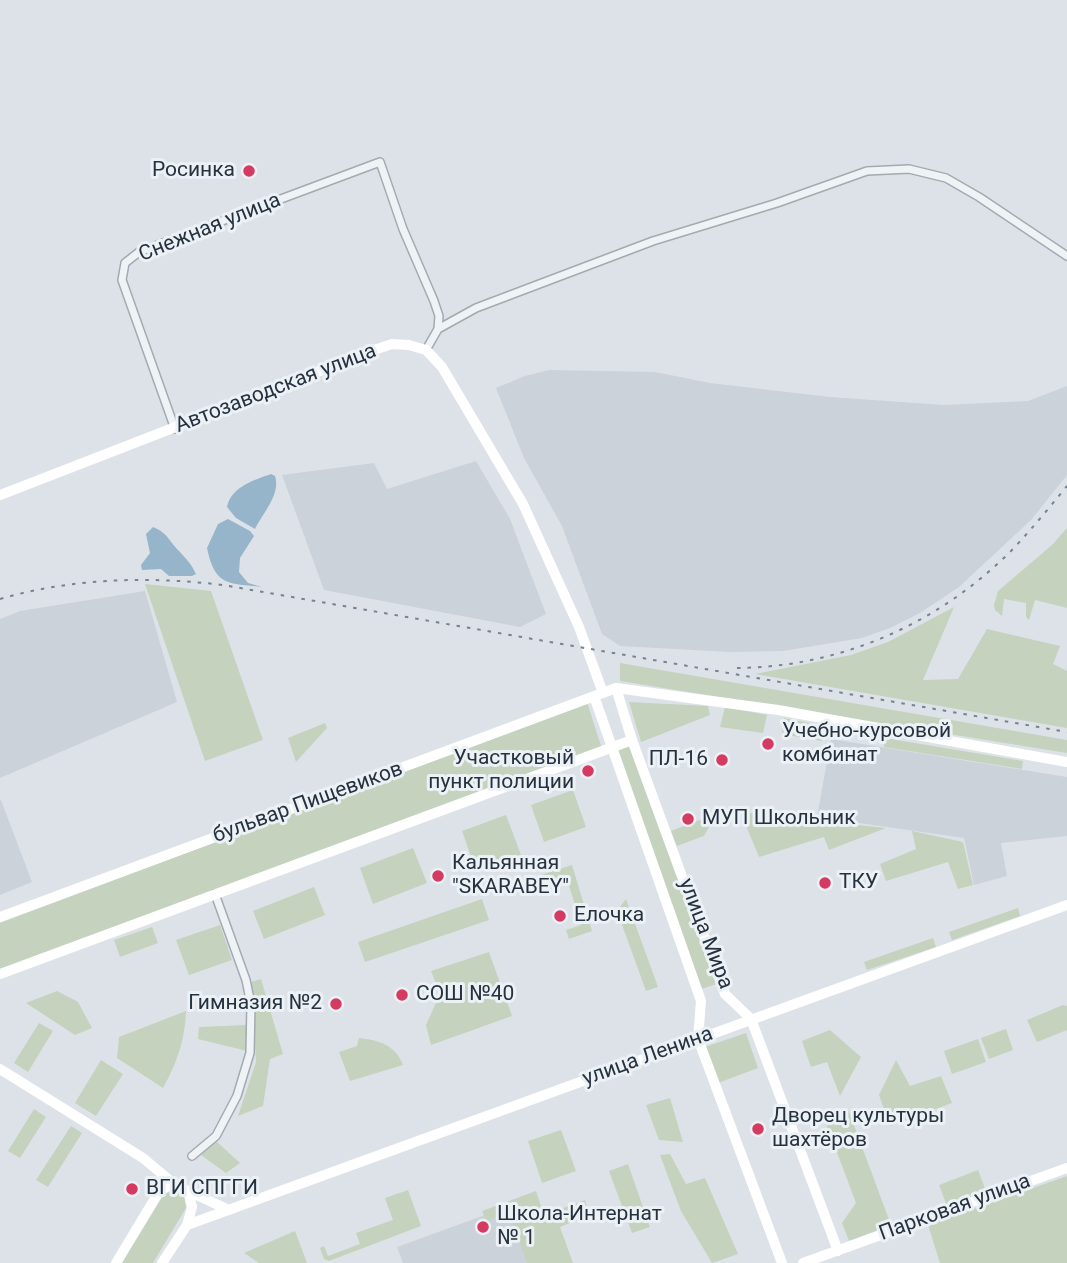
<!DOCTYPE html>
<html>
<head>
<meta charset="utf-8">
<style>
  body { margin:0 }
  canvas { display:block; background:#dde2e8 }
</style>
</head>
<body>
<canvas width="1067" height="1263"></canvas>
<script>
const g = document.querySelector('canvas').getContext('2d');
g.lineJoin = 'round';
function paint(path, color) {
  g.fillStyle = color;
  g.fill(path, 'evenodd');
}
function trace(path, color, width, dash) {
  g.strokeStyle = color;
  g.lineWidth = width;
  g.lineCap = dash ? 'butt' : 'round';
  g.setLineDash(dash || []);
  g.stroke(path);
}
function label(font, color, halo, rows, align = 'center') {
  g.font = font + ' Roboto,sans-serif';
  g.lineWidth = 6;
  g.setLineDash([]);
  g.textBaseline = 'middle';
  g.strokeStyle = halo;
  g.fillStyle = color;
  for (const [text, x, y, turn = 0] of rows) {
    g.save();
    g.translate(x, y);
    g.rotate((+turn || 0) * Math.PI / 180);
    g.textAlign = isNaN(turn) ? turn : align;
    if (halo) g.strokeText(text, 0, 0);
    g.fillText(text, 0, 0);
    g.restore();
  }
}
paint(new Path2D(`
  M549,370L655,372L710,383L830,397L944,405L1028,401L1067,386V475L1031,520L959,587L920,613L890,628L862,638L783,651L730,652L620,646L602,634L562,526L524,458L496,388L525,376Z
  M476,461L510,519L546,614L520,627L324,590L282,475L374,463L387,489Z
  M145,591L177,702L0,778V619L20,611Z
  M831,739L1067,777V836L1001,843L1007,876L974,885L964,838L817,817Z
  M1,800L32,882L0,895V801Z
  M507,1207L528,1263H403L397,1247Z`), '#cbd2da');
paint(new Path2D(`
  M1067,528V608L1035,600L1029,620L1026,617V603L1004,599L1002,616L995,610L994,605L998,591L1052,545Z
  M145,584L211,591L263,740L205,761Z
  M954,607L923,680L958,679L987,629L1060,646L1053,664L1067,671V728L755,674L851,655L888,642Z
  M620,663L1067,740V753L620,681Z
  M587,702L602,749L0,970V923Z
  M629,702L708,706L710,715L641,742Z
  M725,707L767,715L763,733L720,727Z
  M784,718L825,726L822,741L782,734Z
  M325,723L327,728L296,762L288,738Z
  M885,738L1023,761L1022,769L884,747Z
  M631,744L717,984L701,989L617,750Z
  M573,790L586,827L544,842L531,805Z
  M749,813L886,828L829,850L824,837L759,857L747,828Z
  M506,815L521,855L476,871L462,831Z
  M707,817L709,827L704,836L677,846L671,831Z
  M912,831L963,842L973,885L958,889L948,862L886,881L880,864L916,849Z
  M413,848L427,883L373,904L360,868Z
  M572,865L592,931L569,939L566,930L581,925L568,882L545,888L541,875Z
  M314,887L325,915L264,939L253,911Z
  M482,899L489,920L365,962L358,942Z
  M626,899L658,987L646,991L617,911Z
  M1018,908L1020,916L952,940L949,932Z
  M220,925L232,960L189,975L176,940Z
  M152,927L158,943L120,957L114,940Z
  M933,938L936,947L867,970L864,962Z
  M489,952L512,1016L431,1045L426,1025L440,994L431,971Z
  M261,979L283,1054L270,1059L263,1106L238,1116L256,1062L251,982Z
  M57,991L78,1002L92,1028L75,1035L26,1003Z
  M1063,1005L1067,1006V1030L1037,1042L1027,1020Z
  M186,1011C185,1040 177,1063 163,1088L117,1058L119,1037Z
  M39,1023L53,1031L28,1072L14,1063Z
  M246,1025L247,1051L198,1039L199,1027Z
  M1006,1029L1013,1050L989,1059L981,1038Z
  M830,1030L861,1057L840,1096L827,1062L811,1067L802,1041Z
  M746,1033L758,1068L718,1083L705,1047Z
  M359,1038C378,1040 396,1045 403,1065L350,1081L339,1052L357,1046Z
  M978,1039L986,1062L952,1074L944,1051Z
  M101,1060L123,1074L96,1116L75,1103Z
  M896,1060L910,1086L941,1076L952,1103L890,1126L879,1095Z
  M670,1098L683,1142L659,1140L646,1105Z
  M34,1109L46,1117L20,1158L8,1151Z
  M848,1109L891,1225L849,1241L842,1223L856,1203L824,1118Z
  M71,1126L82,1133L48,1187L36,1180Z
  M561,1130L576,1171L542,1183L528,1141Z
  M216,1141L240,1163L226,1173L201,1155Z
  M670,1154L686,1184L705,1178L738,1254L712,1263L681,1211L660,1155Z
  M628,1164L650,1227L632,1233L609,1171Z
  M978,1170L986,1191L947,1206L939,1185Z
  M1067,1176V1263H940L928,1225Z
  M177,1190L184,1193L186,1208L153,1263H122L161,1199L167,1193Z
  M408,1190L421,1226L329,1261L324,1259L320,1248L324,1246L328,1256L360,1244L356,1233L393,1220L385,1198Z
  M536,1191L544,1215L585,1200L589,1215L560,1227L573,1263H527L509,1213L486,1221L482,1211Z
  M295,1231L307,1263H259L244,1253Z`), '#c5d2be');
paint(new Path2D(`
  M271,474L275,476C281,494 263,513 255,529L236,518L227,507C231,487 254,480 271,474Z
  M228,519L250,531L254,536L240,558L239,572L248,583L262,587C229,583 215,587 207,548L218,524Z
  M153,527C169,534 168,540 179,551C187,560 190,562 196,574L192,576H169L161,569L142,570L141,565L150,553L146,534Z`), '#96b5ca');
const street = new Path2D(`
  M438,329L476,308L653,241L777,203L867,171L909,169L946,178L979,197L1067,256
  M175,429L122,280L125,263L139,252L380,162L403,229L434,301L439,316L438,329L426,350
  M192,1156L216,1136L237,1096L250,1053L251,1004L246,980L215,894`);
trace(street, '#a2aab2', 10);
trace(street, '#f0f3f6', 7);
trace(new Path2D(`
  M0,495L374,350L392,344L409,345L426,350L442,367L523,504L579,627L603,693
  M616,688L632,740L725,994L751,1019L838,1251
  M594,696L701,1001L698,1039L782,1263
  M0,917L616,688L778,710L1067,762
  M0,974L632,740
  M0,1069L143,1158L174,1184
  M188,1191L229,1210
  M187,1225L1067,905
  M116,1263L160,1190L174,1184L188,1191L192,1207L187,1225L162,1263
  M803,1263L1067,1168`), '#fff', 10);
trace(new Path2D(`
  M0,599C73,578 148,576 223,585L1067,732
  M737,668C841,667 938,624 1011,551C1031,530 1049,508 1067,486`), '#768392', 2, [3.5, 7]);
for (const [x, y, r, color] of [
  [249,171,7,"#d53a61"],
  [768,744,7,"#d53a61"],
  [722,760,7,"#d53a61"],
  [588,771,7,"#d53a61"],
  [688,819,7,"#d53a61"],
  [438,876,7,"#d53a61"],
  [825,883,7,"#d53a61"],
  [560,916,7,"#d53a61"],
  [402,995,7,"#d53a61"],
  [336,1004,7,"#d53a61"],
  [758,1129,7,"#d53a61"],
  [132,1189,7,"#d53a61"],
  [483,1227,7,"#d53a61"]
]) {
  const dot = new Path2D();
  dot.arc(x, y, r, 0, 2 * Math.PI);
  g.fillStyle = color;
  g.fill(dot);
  trace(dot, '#ecf1f5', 2.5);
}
label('21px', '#26323f', '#ecf1f5', [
  ["Росинка",235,171,"right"],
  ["Учебно-курсовой",782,732],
  ["комбинат",782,756],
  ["Участковый",574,759,"right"],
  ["пункт полиции",574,783,"right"],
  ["ПЛ-16",708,760,"right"],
  ["МУП Школьник",702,819],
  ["Кальянная",452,864],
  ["\"SKARABEY\"",452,888],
  ["ТКУ",839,883],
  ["Елочка",574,916],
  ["СОШ №40",416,995],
  ["Гимназия №2",322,1004,"right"],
  ["Дворец культуры",772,1117],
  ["шахтёров",772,1141],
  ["ВГИ СПГГИ",146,1189],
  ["Школа-Интернат",497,1215],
  ["№ 1",497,1239]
], 'left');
label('21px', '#26323f', '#ecf1f5', [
  ["Снежная улица",210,228,-22],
  ["Автозаводская улица",276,389,-21],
  ["бульвар Пищевиков",308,803,-20],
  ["улица Мира",705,934,69],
  ["улица Ленина",648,1057,-20],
  ["Парковая улица",955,1208,-20]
]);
</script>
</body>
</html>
